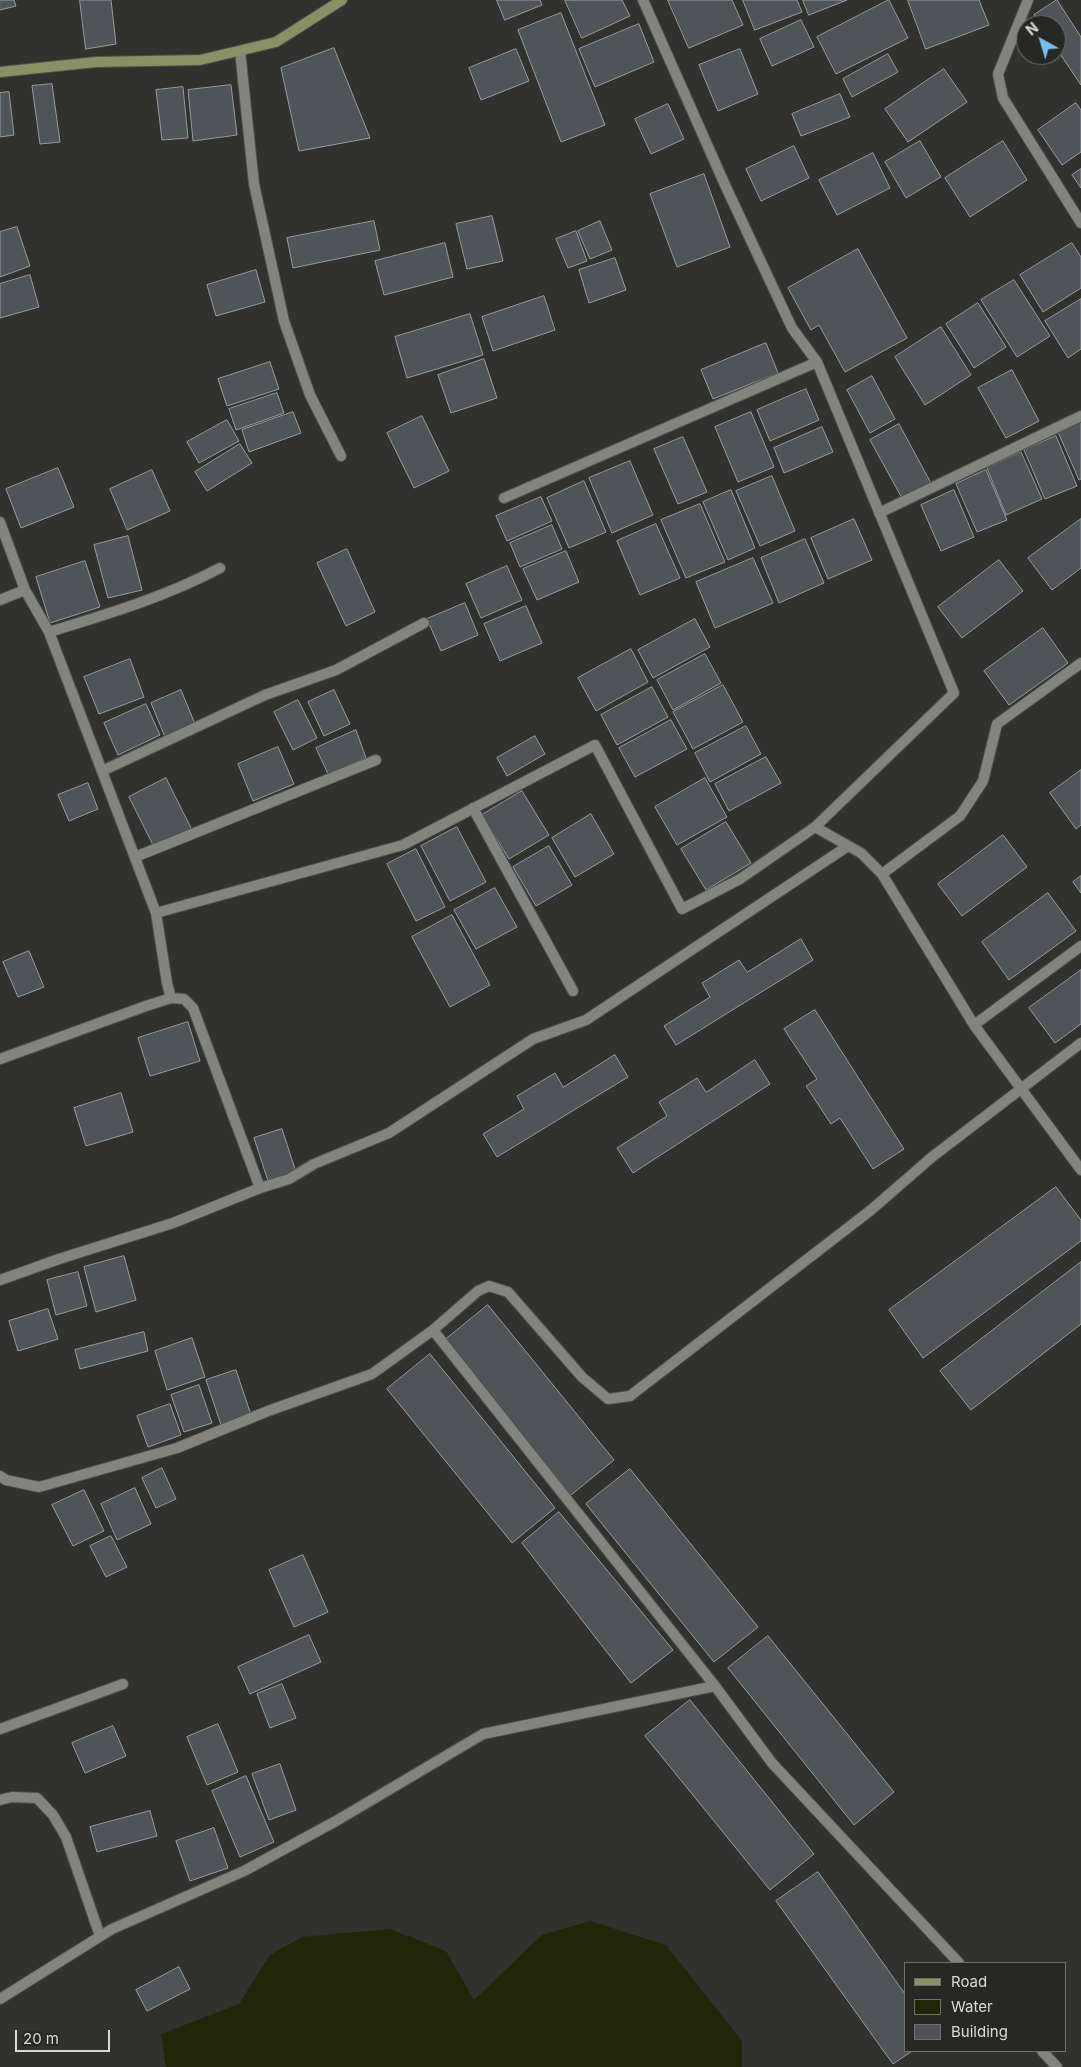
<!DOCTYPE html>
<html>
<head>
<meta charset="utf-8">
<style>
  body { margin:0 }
  #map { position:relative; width:1081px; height:2067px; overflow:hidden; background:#31322e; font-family:Inter,sans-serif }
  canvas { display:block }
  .legend { position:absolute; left:904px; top:1962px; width:162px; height:90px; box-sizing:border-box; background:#272824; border:1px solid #6f706c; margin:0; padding:6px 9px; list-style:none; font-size:15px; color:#dadbd8 }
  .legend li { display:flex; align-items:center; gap:10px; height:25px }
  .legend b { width:25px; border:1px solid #6f706c }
  .north { position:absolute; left:1016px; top:15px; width:50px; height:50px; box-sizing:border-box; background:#272824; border:1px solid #6f706c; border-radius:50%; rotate:321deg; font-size:14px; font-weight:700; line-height:20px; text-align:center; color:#dadbd8 }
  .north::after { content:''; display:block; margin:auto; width:18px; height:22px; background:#75c0f6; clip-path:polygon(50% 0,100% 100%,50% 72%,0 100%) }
  .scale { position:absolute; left:15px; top:2030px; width:95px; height:22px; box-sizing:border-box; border:2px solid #dadbd8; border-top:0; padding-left:6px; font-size:15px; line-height:18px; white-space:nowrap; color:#dadbd8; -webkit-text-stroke:4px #272824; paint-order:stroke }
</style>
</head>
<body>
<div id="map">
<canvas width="1081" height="2067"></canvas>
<ul class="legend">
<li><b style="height:6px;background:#889163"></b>Road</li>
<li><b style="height:14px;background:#202607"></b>Water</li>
<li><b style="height:14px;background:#4f5458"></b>Building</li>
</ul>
<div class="north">N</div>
<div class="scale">20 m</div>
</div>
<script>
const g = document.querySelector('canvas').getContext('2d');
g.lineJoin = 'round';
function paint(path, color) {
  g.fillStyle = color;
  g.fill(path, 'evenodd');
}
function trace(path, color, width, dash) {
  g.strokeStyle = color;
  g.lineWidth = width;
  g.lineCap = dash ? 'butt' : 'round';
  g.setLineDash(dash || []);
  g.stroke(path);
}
paint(new Path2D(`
  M590,1921L666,1945L742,2041V2067H166L161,2034L239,2004L270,1955L302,1937L390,1929L446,1951L474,2000L542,1935Z`), '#202607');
const building = new Path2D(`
  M0,0H14L16,6L0,10Z
  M80,0H111L116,44L86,49Z
  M497,0H540L542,5L505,20Z
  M565,0H622L630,16L582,38Z
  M668,0H732L743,25L689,48Z
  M743,0H797L802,12L755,30Z
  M803,0H847L809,15Z
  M889,0L908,38L836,74L817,37Z
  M908,0H979L989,25L926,49Z
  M1057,0L1081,37V85L1056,48V25H1041L1034,15Z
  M561,13L605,125L561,142L518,30Z
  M801,20L814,47L772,66L760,39Z
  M639,24L654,62L595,87L579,49Z
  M334,48L370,138L299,151L281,68Z
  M516,49L529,81L481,100L469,68Z
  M740,49L758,94L718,111L699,65Z
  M888,54L898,72L852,97L843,79Z
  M944,69L967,102L908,142L885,109Z
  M52,84L60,142L40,144L32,86Z
  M231,85L237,135L193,141L188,90Z
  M183,87L188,138L162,140L156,90Z
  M9,92L14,135L0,137V93Z
  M840,94L850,117L801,136L792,114Z
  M1076,103L1081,110V152L1062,165L1038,130Z
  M668,104L684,139L651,154L635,119Z
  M920,141L941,177L906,198L885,162Z
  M1003,141L1027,180L970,217L945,178Z
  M794,146L809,178L761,201L746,169Z
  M873,153L890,188L837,215L819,180Z
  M1081,169V188L1072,175Z
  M704,174L730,247L677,267L650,194Z
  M492,216L503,261L467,269L456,224Z
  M374,221L380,250L293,268L287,238Z
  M600,221L612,250L590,259L578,231Z
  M17,227L30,266L0,277V232Z
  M576,231L587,261L568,268L556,239Z
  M445,243L453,277L384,295L375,261Z
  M1072,243L1081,257V288L1043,312L1020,275Z
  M858,249L907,338L845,372L819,325L811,330L788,288Z
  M615,258L626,290L589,303L579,270Z
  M256,270L265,302L216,316L207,285Z
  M30,275L39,307L0,318V284Z
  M1014,280L1050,336L1017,357L981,300Z
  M544,296L555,330L493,351L482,317Z
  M1081,299V349L1068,358L1045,321Z
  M978,303L1006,347L974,368L946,324Z
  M470,314L483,355L407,378L395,337Z
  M941,327L971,375L925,405L895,357Z
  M766,343L778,373L713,399L701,370Z
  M484,359L497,398L451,413L438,375Z
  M270,362L279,389L227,406L218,379Z
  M1012,370L1039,421L1006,438L978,388Z
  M872,376L895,419L870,433L847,390Z
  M806,389L819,420L770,441L757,410Z
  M277,393L284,413L236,430L229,409Z
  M293,412L301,433L249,452L242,430Z
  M751,412L774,467L738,482L715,427Z
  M422,416L449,471L414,488L387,433Z
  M227,420L239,441L199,463L187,442Z
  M1081,422V479L1079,480L1058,432Z
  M899,424L932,485L903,500L870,440Z
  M822,427L833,452L784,473L774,448Z
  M1056,436L1077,486L1045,499L1024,450Z
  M683,437L707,492L678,504L654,449Z
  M240,444L252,463L207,491L195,472Z
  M1021,452L1042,499L1006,515L987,468Z
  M630,461L653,515L612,533L589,478Z
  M58,468L74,507L21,528L6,489Z
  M152,470L170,511L127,530L110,489Z
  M986,470L1007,520L977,532L956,484Z
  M772,476L795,531L760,546L736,491Z
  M584,481L606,532L569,548L547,498Z
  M731,490L755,548L728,560L703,502Z
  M954,490L974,537L941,551L921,505Z
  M541,497L552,521L507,541L496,516Z
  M700,504L725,562L686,578L661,520Z
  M854,519L872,560L828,579L811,538Z
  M1081,519V568L1052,590L1028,558Z
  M656,524L680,578L640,595L617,541Z
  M552,525L562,549L520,567L510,543Z
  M128,536L142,590L108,598L94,545Z
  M805,539L824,583L779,603L761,558Z
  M347,549L375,612L346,626L317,563Z
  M566,551L579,582L537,600L523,569Z
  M753,558L773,603L715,628L696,582Z
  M999,560L1023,591L962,638L938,607Z
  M85,561L100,607L50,623L36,577Z
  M507,566L522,600L481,618L466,584Z
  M465,603L478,635L441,651L427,619Z
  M526,606L542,643L500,661L484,624Z
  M695,619L710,647L653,678L638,650Z
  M1043,628L1068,663L1009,705L984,671Z
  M631,649L648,682L596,711L578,678Z
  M705,654L721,683L673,710L657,680Z
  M130,659L144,697L99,714L84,677Z
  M723,685L743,722L693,749L673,712Z
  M652,687L668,717L617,745L601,715Z
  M181,690L195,724L165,737L151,703Z
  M334,690L350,724L324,736L308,702Z
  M298,700L317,738L293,750L274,712Z
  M146,704L160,735L118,755L104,723Z
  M671,720L687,749L635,777L619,748Z
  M746,726L761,754L710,782L695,753Z
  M356,730L366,758L328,774L316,748Z
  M535,736L545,754L507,776L497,758Z
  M278,747L294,784L253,801L238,764Z
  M766,757L781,783L729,811L715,784Z
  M1081,770V825L1076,829L1050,793Z
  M166,778L192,830L155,849L129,797Z
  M705,778L727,817L677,845L655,807Z
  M88,783L98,809L69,821L58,795Z
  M522,791L549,835L509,859L482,815Z
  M591,814L614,854L575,877L552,838Z
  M726,822L751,863L706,890L681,849Z
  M457,827L486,882L450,901L421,846Z
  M1003,835L1027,867L962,916L938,884Z
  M549,846L572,885L536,906L513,867Z
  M416,849L445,907L416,921L387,864Z
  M1081,876V893L1073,882Z
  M495,888L517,927L476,949L454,910Z
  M1048,893L1076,931L1009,980L982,942Z
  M452,915L490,985L450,1007L412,937Z
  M801,939L813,960L676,1045L664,1026L710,997L702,983L739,960L747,972Z
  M29,951L44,987L18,997L3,962Z
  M1081,970V1024L1055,1043L1029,1008Z
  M815,1010L904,1149L873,1169L840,1118L831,1124L806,1086L817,1079L784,1029Z
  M188,1022L200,1061L150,1076L138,1038Z
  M615,1055L628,1077L497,1157L483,1134L524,1109L517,1096L555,1073L563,1087Z
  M755,1060L770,1084L633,1173L617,1148L667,1116L659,1102L697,1078L706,1092Z
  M121,1093L133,1132L86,1146L74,1108Z
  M282,1129L296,1172L268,1181L254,1138Z
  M1056,1187L1081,1220V1241L923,1358L889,1310Z
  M124,1256L136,1300L96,1312L84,1267Z
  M1081,1262V1324L971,1410L940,1371Z
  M78,1272L87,1306L56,1315L47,1280Z
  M488,1305L614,1460L571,1495L445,1340Z
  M48,1309L58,1339L18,1351L9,1321Z
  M144,1332L148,1351L80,1369L75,1350Z
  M192,1338L205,1377L167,1390L155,1351Z
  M430,1354L555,1508L512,1543L387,1389Z
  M236,1370L251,1415L221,1425L206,1380Z
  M199,1385L212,1423L184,1432L171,1395Z
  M170,1404L181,1435L148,1447L137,1416Z
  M162,1468L176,1499L156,1508L142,1478Z
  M630,1469L758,1627L714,1662L586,1504Z
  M135,1488L151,1524L117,1540L101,1504Z
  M84,1490L104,1531L73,1546L52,1505Z
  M559,1512L673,1650L631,1683L522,1543Z
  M111,1536L127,1567L106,1577L90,1546Z
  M303,1555L328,1612L294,1627L269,1570Z
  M309,1635L321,1662L250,1694L238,1667Z
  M768,1636L894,1792L854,1825L728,1668Z
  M282,1684L296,1718L270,1728L257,1694Z
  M690,1700L814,1854L770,1890L645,1736Z
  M218,1724L238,1772L207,1785L187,1737Z
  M113,1726L126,1756L85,1773L72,1743Z
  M280,1764L296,1810L269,1820L252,1774Z
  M246,1776L274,1842L240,1857L212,1791Z
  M150,1811L157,1836L97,1852L90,1827Z
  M214,1828L228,1868L190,1881L176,1841Z
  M818,1872L905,1994V2051H912L893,2064L776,1901Z
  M179,1967L190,1989L147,2011L136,1990Z`);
paint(building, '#4f5458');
trace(building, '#979ca1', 1);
const street = new Path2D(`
  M643,0L725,185L792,328L817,362L954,693L815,827
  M1028,0L998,74L1003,98L1081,223
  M240,51L254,184L284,321L310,395L341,456
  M504,498L817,362
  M879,513L1081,416
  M0,522L25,590L49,632L156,913L167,983L171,998
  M0,600L25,590
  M49,632C108,614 165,597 220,568
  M102,771L265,695L336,670L424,623
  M473,808L573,991
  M135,857L376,760
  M882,874L974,1025L1081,1170
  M156,913L403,845L595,745L682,909L740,879L815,827L861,853L882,874L960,816L983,781L997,724L1081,663
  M974,1025L1081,946
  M0,1059L146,1006L171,998L184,999L193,1008L260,1188
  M0,1280L59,1259L173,1223L260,1188L289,1179L314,1164L389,1133L533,1039L586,1020L848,846
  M433,1330L715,1686L772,1763L959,1963
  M0,1476L6,1480L39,1487L177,1448L268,1411L372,1374L433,1330L478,1291L489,1286L508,1292L582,1377L608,1399L630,1396L871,1210L932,1157L1081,1043
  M0,1729L123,1684
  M0,1800L12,1797L37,1798L53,1815L66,1837L100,1936
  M0,1999L112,1929L244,1871L336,1821L483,1734L715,1686
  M1042,2051L1057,2067`);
const secondary = new Path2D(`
  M0,72L96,62L200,60L276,42L342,0`);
trace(street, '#4f504c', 12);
trace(secondary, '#4f504c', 12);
trace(street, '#82847e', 10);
trace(secondary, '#889163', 10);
</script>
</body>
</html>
